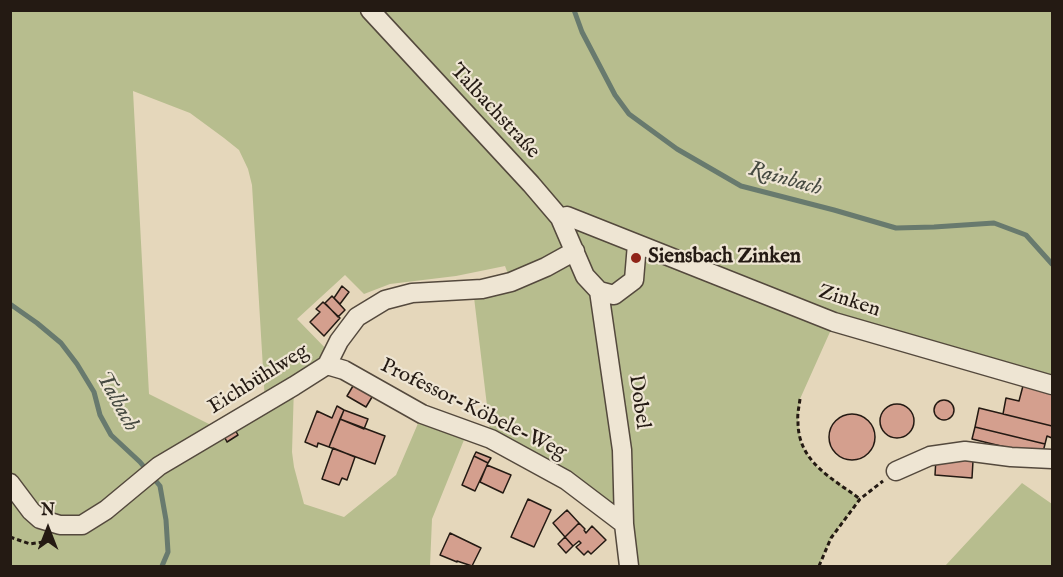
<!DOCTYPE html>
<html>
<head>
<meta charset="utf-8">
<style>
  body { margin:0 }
  #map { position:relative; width:1063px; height:577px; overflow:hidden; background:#e5d7bb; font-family:"IM FELL English",serif }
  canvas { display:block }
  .frame { position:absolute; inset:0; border:12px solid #241a13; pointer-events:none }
  .north { position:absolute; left:18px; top:499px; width:60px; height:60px; -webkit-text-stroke:4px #eee5d3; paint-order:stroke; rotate:0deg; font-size:16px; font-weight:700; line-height:24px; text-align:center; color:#241a13 }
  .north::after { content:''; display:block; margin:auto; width:21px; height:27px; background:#241a13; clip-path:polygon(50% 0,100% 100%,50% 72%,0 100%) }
</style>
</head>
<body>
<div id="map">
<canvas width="1063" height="577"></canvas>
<div class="frame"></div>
<div class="north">N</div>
</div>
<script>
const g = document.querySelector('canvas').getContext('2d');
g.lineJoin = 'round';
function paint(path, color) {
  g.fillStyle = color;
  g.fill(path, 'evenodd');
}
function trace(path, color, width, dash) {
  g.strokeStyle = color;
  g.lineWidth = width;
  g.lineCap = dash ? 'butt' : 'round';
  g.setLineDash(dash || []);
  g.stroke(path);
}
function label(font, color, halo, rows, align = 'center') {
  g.font = font + ' "IM FELL English",serif';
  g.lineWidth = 4.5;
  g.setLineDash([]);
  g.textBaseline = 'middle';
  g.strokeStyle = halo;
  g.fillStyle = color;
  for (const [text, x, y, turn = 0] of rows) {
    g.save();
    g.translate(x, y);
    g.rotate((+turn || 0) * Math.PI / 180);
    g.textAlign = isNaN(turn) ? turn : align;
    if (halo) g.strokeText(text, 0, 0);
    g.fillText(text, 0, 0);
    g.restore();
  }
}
paint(new Path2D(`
  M10,11H1052V385L834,323L800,399L798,422L801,444L813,464L860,499L831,538L819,566H629L624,524L491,439L473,289L511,282L505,266L456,276L390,284L364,294L345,275L297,319L332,355L294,386L292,452L294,467L304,504L344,517L396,475L422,414L468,430L432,519L430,566H11ZM133,91L190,113L224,138L239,150L248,169L252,185L265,402L221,430L149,394Z
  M1022,483L1052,504V566H945Z`), '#b7bd8e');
trace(new Path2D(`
  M574,10L582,32L615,95L629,114L677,149L741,186L834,210L896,228L934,227L994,223L1026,235L1052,264
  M10,304L37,323L61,343L77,364L94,392L100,415L111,435L140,462L160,486L166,520L168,552L162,566`), '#687a6e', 5);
const building = new Path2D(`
  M342,286L349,292L340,304L334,298Z
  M332,296L345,310L338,317L325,303Z
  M323,302L340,318L324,336L310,322L320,312L316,309Z
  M356,381L375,392L366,407L347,396Z
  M1024,382L1052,389V426L1003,414L1006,398L1019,401Z
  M934 410a10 10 0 1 1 20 0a10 10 0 1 1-20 0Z
  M880 421a17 17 0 1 1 34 0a17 17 0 1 1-34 0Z
  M337,406L344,410L329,447L318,443L317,447L305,442L317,411L332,418Z
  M979,408L1052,426V438L1047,436L1045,444L975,427Z
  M344,410L368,419L364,429L340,419Z
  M829 437a23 23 0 1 1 46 0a23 23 0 1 1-46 0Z
  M340,419L385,436L375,464L329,447Z
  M975,427L1045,444L1042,456L972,439Z
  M234,428L238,435L227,442L223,434Z
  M333,448L355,457L347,480L342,478L339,485L322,479Z
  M476,452L491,458L488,463L474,456Z
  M474,456L488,463L475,491L462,485Z
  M936,458L973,461L972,478L935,475Z
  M487,465L511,475L503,493L480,482Z
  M528,499L551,510L534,547L511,537Z
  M567,510L579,523L565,537L553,523Z
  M579,523L585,529L584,530L586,533L592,526L606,540L591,554L588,551L584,555L576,547L581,543L579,541L573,546L565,537Z
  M450,533L481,548L472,566L457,561V562L440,555Z
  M565,537L573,546L566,553L558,544Z`);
paint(building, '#d49f8e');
trace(building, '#241a13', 1.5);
const minor = new Path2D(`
  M370,10L531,184L560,218L585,276L599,291L622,450L624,524L629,566
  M560,218L567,216L834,322L1052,385
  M599,291L614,295L634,280L637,244
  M327,365L344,370L422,414L491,439L566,480L624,524
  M896,471L930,456L965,451L1011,457L1052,459
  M10,483L31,511L40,519L60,525H82L106,510L159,466L294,386L327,365L339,341L357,317L385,300L412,293L482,289L511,282L546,267L575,251`);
trace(minor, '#54493d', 21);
trace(new Path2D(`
  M800,399C799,407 797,415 798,422C798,462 832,478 860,499
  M10,537L30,544L49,541
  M819,566L831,538L860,499L883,481`), '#241a13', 3, [4.5, 3]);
trace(minor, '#eee5d3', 18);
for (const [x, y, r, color] of [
  [636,258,6,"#8f2418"]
]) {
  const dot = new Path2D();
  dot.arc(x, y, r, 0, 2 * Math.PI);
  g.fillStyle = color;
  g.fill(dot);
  trace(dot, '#eee5d3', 2);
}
label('21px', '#241a13', '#eee5d3', [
  ["Talbachstraße",494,112,47],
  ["Zinken",849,302,18],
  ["Eichbühlweg",259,380,-32],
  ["Dobel",638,402,82],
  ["Professor-Köbele-Weg",473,410,26]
]);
label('bold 21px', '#241a13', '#eee5d3', [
  ["Siensbach Zinken",648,258]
], 'left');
label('italic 22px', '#464a41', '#eee5d3', [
  ["Rainbach",785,180,16],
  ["Talbach",116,402,61]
]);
</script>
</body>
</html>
